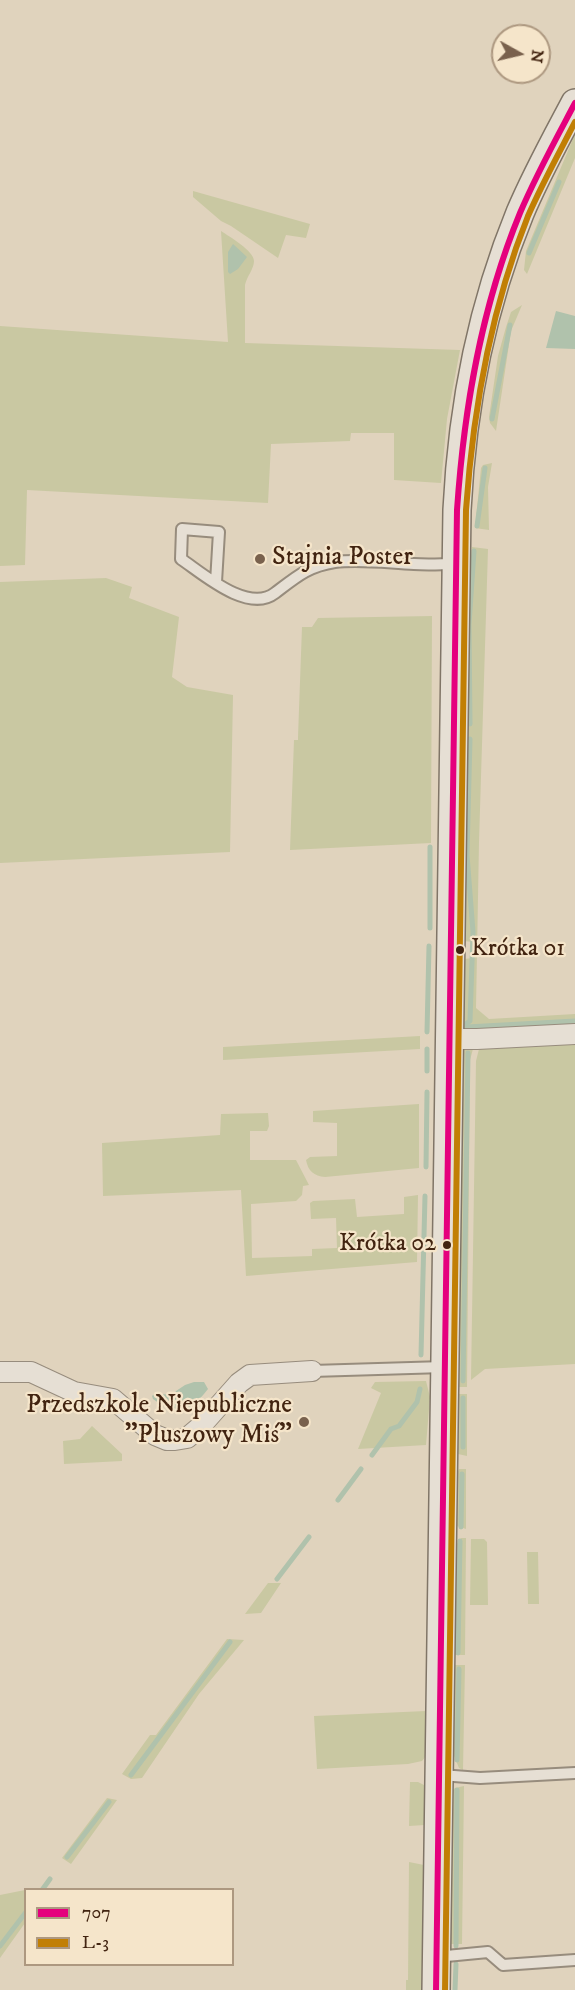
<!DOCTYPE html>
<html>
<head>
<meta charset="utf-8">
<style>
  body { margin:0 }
  #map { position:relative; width:575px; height:1990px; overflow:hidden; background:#e0d3bd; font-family:"IM FELL DW Pica",serif }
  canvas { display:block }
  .legend { position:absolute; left:24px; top:1888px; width:210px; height:78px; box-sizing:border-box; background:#f5e5ca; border:2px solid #ad9880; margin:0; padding:8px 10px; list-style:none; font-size:18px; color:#422411 }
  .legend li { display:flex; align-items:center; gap:12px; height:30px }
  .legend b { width:30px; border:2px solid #ad9880 }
  .north { position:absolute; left:491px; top:24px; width:60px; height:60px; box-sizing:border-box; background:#f5e5ca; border:2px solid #ad9880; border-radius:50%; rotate:98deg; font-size:16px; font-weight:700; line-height:24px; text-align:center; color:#422411 }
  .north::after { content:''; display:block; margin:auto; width:21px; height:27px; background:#79614d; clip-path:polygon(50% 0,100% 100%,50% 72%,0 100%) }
</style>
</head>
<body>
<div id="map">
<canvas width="575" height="1990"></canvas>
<ul class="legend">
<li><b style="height:8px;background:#e5007d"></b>707</li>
<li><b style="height:8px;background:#c17f05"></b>L-3</li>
</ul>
<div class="north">N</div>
</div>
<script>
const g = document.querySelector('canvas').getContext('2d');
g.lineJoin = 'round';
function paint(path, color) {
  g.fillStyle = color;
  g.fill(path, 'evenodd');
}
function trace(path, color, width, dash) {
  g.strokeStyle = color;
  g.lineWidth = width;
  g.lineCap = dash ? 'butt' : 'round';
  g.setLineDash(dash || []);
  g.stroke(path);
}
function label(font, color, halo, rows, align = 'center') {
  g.font = font + ' "IM FELL DW Pica",serif';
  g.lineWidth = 4.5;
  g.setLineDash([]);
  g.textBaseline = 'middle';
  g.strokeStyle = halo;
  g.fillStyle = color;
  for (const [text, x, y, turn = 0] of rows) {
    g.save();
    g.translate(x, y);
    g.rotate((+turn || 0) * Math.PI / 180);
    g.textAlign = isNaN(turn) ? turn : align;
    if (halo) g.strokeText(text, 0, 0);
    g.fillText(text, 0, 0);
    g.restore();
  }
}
paint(new Path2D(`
  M575,134V158L527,274L524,270L526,251Z
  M193,191L310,224L306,238L286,235L278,258L231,226L221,221L193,197Z
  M221,231C230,237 254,251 254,261C254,269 247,276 245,285V343L460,350L447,419L441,483L394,480V433H351L350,441L271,444L268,503L27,490L25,565L0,566V326L228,342Z
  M522,305L511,331L496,431L490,423L489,417L498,356L506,327L511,312Z
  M492,463L488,487L489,530L475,528L481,468L483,465Z
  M472,547L488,549L479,842L476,1008L489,1019L575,1014V1029L469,1034L463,1028L462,1023L463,959L474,958V942L463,941L468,586Z
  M106,578L132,587L129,598L179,617L172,677L187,687L233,695L230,852L0,863V582Z
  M432,616L431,843L290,850L294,740H298V737L302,627H312L318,618Z
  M420,1036V1049L223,1060V1047Z
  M575,1040V1364L485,1369L471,1380L476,1061L480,1045Z
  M474,1045L470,1060L467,1387H456L460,1056L463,1047Z
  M419,1104V1168L325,1177C314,1176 308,1171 306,1160L310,1157L337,1156V1123L313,1122V1111Z
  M268,1113L269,1126L267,1131H250V1160H296L309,1185L303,1186L302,1195L296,1201L251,1204L252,1258L312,1256V1249L337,1248L336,1218L311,1219L310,1203L313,1201L355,1199L357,1217L404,1214V1197L418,1195L417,1262L246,1276L241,1190L103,1196L102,1143L220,1135L221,1114Z
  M426,1381L430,1397L426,1445L358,1449L381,1393L371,1388L375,1382Z
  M456,1394H467V1456L458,1454L456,1444Z
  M92,1426L122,1454V1461L64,1464L63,1441L80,1439Z
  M459,1469H466V1529L457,1526C452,1515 454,1481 459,1469Z
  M461,1538H466L465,1655H454L452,1636L455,1599V1546Z
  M471,1539H484L487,1542L488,1605H470Z
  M527,1552H538L539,1604H528Z
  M268,1583H281L261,1613L245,1614Z
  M227,1639L244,1640L199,1694L142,1778L131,1779L122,1774L150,1735H156Z
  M455,1665H465L463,1770L459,1768L452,1751V1667Z
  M426,1711V1756L422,1761L408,1764L317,1769L314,1716Z
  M410,1782H418L424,1785L425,1789V1825L409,1826Z
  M464,1786L462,1944H450L451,1792L455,1788Z
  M107,1798L117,1800L71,1864L62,1858Z
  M409,1862L424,1865L423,1990H406V1980H408Z
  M25,1890V1923L0,1958V1895Z`), '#c9c8a2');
paint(new Path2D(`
  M233,244L247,257L238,269L230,274L228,272V252Z
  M556,311L575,316V349L546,348Z
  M194,1382H204L208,1389C189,1413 179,1418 153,1399L152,1396L155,1393L170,1395L185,1385Z`), '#b0c2ac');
trace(new Path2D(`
  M529,253L559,182
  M492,419L510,325
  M477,526L485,468
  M470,724L469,624L474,551
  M470,739L467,855L473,932L470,1021L467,1023V1027L575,1021
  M430,928V847
  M427,1032L429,946
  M427,1071V1049
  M426,1167L427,1092
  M421,1355L425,1196
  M463,1381L468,1053
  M463,1447V1398
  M372,1455L391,1429L399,1426L417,1402L420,1389
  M338,1500L361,1469
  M461,1527L462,1474
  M277,1579L309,1537
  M458,1653L460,1541
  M457,1760L459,1669
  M131,1775L230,1642
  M67,1857L109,1802
  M42,1890L50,1879
  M0,1946L26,1912
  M456,1946L457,1790
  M455,1990L456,1964`), '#b0c2ac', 5);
const lane = new Path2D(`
  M216,582L219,532L182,529L181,559C202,573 248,614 275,593C296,577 308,566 335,562C361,559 389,563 414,564C428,565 442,564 456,564
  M312,1371L444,1367
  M441,1775L480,1778L575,1773
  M436,1957L488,1952L503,1965L575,1960`);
const street = new Path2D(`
  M449,1039H477L575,1034
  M0,1372H31L74,1392L113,1399L155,1435L167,1440H175L187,1438L200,1427L239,1383L250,1375L312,1371`);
const secondary = new Path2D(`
  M436,1990L457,510C462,407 481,308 520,213C536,175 556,139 575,103`);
trace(lane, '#978c7d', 14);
trace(street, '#978c7d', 22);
trace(secondary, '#807567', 30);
trace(lane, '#e6dfd4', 10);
trace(street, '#e6dfd4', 20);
trace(secondary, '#e6dfd4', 27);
trace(new Path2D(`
  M436,1990L457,510C464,408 481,308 520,213C536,175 556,139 575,103`), '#e5007d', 6);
trace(new Path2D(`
  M445,1990L466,510C473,409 490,311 528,216C542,184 559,153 575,122`), '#c17f05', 6);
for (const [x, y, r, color] of [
  [260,559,6,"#79614d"],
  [460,950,5,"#422411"],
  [447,1245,5,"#422411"],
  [304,1422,6,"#79614d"]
]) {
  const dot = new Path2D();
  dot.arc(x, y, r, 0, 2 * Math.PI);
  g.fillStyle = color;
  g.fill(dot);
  trace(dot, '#f5e5ca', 2);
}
label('24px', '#422411', '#f5e5ca', [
  ["Krótka 01",471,950],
  ["Krótka 02",436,1245,"right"]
], 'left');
label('26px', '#422411', '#f5e5ca', [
  ["Stajnia Poster",272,559],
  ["Przedszkole Niepubliczne",292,1407,"right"],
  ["\"Pluszowy Miś\"",292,1437,"right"]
], 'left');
</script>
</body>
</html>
